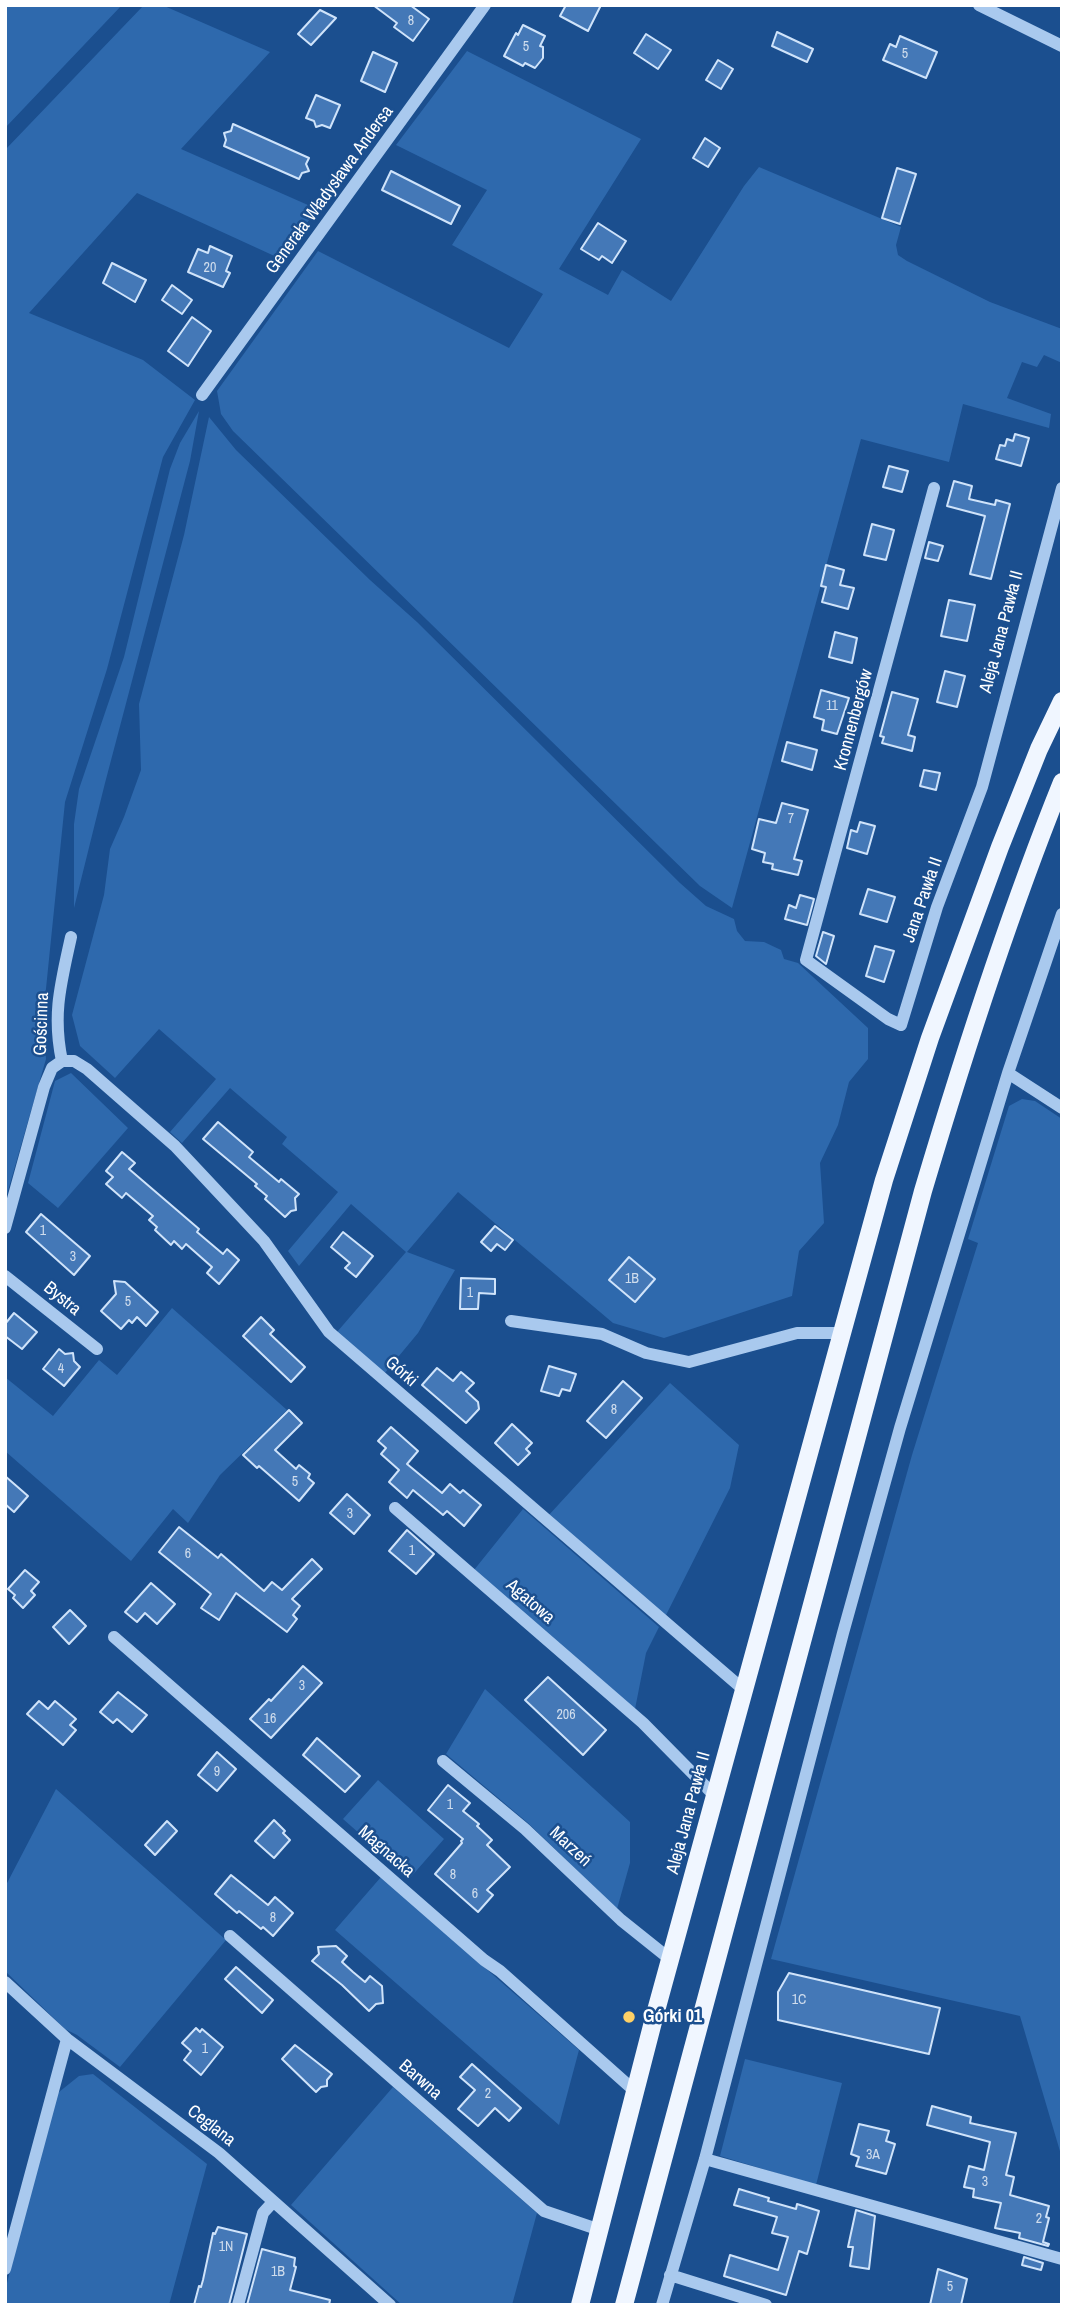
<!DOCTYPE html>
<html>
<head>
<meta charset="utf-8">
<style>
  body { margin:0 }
  #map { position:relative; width:1067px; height:2310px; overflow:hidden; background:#1b4f8f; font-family:"Archivo Narrow",sans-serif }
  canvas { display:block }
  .frame { position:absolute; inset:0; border:7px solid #fff; pointer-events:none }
</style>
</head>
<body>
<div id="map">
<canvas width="1067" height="2310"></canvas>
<div class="frame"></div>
</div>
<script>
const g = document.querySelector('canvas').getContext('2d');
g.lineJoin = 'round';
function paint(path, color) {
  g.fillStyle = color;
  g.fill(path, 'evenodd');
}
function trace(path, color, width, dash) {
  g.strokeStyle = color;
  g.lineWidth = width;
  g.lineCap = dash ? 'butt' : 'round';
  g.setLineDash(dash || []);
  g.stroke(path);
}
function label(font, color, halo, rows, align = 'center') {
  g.font = font + ' "Archivo Narrow",sans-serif';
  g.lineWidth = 5;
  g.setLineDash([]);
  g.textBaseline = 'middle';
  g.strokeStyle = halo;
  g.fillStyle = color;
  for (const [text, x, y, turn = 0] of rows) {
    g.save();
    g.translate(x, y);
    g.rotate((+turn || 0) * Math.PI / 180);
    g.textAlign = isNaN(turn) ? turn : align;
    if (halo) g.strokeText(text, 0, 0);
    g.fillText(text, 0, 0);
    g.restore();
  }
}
paint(new Path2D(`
  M5,5H122L5,128Z
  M144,5H162L270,52L181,149L317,209L281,259L137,193L29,313L143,360L195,400L163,457L107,669L65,802L43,1018L46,1059L5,1201V150Z
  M467,51L641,139L559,269L608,295L622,270L671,301L744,186L759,167L901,227L896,245L898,255L907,261L990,302L1062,329V363L1044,355L1037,367L1022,362L1007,398L1051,414L1049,428L963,404L949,462L861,439L732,908L700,886L233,431L221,414L217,391L318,251L509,348L543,294L452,245L487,190L396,145Z
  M199,411L190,461L105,783L74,908V824L79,789L124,657L170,469L180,443Z
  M209,417L236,450L370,580L417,622L680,883L706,906L734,919L737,931L745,941L764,942L781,950L784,959L798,963L868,1028V1059L849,1082L838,1125L820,1163L824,1223L799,1251L792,1296L664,1338L613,1323L458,1192L407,1252L455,1270L418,1333L384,1374L337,1332L406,1252L351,1204L299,1266L288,1251L338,1192L282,1144L287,1137L230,1088L182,1143L170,1132L216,1079L159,1029L115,1078L80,1046L72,1015L104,895L110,849L124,817L141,770L139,704L184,535Z
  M71,1073L128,1128L58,1208L28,1183L55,1081Z
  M1022,1099L1035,1101L1062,1119V2158L1020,2016L771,1959L912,1455L978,1243L968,1239L1009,1106Z
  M172,1308L287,1410L220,1475L188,1523L173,1509L131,1561L5,1451V1377L53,1416L99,1360L117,1375Z
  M670,1383L739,1445L730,1488L665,1617L548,1516Z
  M523,1509L659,1627L646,1653L635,1709L474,1570Z
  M485,1689L630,1822V1863L617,1909L528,1823L446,1754Z
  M378,1780L444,1839L410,1878L343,1819Z
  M56,1789L226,1940L120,2067L77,2035L65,2029L5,1971V1887Z
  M381,1877L579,2050L559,2125L335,1930Z
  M745,2059L842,2083L816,2185L720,2156Z
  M93,2074L207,2164L169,2305H5V2291L54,2096L79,2076Z
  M393,2087L537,2213L512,2305H402L291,2205Z`), '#2e69ad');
const building = new Path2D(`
  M373,5H410L429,19L413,41L394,27L397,23Z
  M566,5H601L588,31L560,16Z
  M320,10L336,18L311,45L298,34Z
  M523,25L545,36L540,46L543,47V58L535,68L525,63L523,66L504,56L516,33L518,35Z
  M777,32L813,49L807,62L772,46Z
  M646,34L671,50L658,69L634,53Z
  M900,36L937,52L926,78L883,60L890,44L896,47Z
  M373,52L397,63L385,92L361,81Z
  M718,60L733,69L721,89L706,80Z
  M316,95L340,105L330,128L322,125L316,127L314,121L306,118Z
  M233,124L309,158L306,164L309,171L302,173L299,179L224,146L226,140L224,133L231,131Z
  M705,138L720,148L708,167L693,158Z
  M897,168L916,174L900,224L882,218Z
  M391,171L460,206L451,224L382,190Z
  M598,223L626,241L612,263L602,256L599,260L581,249Z
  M210,246L232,256L226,271L230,273L223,287L188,272L198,249L208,253Z
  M112,263L146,280L135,302L103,283Z
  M172,285L192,300L182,314L162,300Z
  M192,317L211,331L188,366L168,351Z
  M1015,434L1029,438L1021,466L996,459L1000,445L1005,446L1007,439L1013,441Z
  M889,466L908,471L902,492L883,487Z
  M954,481L972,486L969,499L995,505L996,500L1010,504L991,579L970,574L985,516L947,506Z
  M872,524L894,530L886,560L864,555Z
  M929,542L943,546L938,561L925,558Z
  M826,565L844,570L840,585L854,588L848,609L822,602L826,587L821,586Z
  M949,600L975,605L967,641L941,636Z
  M835,632L857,638L852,663L829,657Z
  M945,671L965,676L957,707L937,702Z
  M821,690L849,698L837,734L822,730L824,720L814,717Z
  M892,692L918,699L908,735L915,737L912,751L882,743L884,737L880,736Z
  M787,742L817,750L812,770L782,761Z
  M924,770L940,773L936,790L920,786Z
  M782,803L808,810L794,859L802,861L798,875L772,869L773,864L763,862L765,853L752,849L759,819L776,823Z
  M860,822L875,826L867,854L847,848L851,830L857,832Z
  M868,889L895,897L887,922L860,914Z
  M800,895L814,899L807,925L785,919L789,905L796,908Z
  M823,932L834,936L826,964L816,956Z
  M875,946L894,951L884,982L866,976Z
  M218,1122L253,1152L249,1157L279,1182L281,1179L299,1194L295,1198L296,1210L291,1211L285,1217L265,1199L267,1196L255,1186L257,1184L203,1139Z
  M122,1152L135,1163L129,1169L199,1229L197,1232L223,1254L227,1249L239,1260L219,1284L207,1273L212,1267L186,1244L182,1249L174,1241L171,1245L155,1230L157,1227L149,1220L153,1216L126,1193L122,1198L106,1184L113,1177L106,1171Z
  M41,1214L90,1256L74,1275L26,1232Z
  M495,1226L513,1240L505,1250L497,1244L491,1251L481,1242Z
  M343,1232L373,1256L356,1277L345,1268L350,1263L331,1247Z
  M629,1257L655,1279L635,1302L609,1280Z
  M461,1278L495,1279V1294L479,1293L478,1309H460Z
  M114,1281L125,1282L158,1312L146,1326L137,1317L132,1323L129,1320L121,1329L101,1311L116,1294Z
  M14,1313L37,1332L22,1349L5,1336V1324Z
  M261,1317L274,1330L270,1334L305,1367L291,1382L243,1336Z
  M59,1349L65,1354L73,1353L74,1361L80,1367L64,1386L43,1369Z
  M549,1366L576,1374L570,1391L562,1389L559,1396L541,1391Z
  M437,1368L453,1381L461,1372L474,1383L466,1391L478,1402L479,1409L466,1423L422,1385Z
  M623,1381L642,1398L606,1438L587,1421Z
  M289,1410L302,1423L275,1450L296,1469L299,1465L310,1474L308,1478L314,1483L299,1501L259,1466L257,1468L243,1455Z
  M512,1424L532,1443L526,1449L530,1453L518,1465L495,1443Z
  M391,1427L418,1451L407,1464L442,1493L450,1484L460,1493L463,1490L481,1505L464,1526L447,1511L443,1515L413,1490L407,1498L389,1482L399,1470L381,1454L386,1448L378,1441Z
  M5,1476L28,1496L14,1512L5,1504Z
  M347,1494L370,1515L354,1534L330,1513Z
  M179,1527L218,1558L221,1554L264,1591L272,1582L282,1590L312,1559L322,1569L292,1599L300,1606L293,1615L297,1619L287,1632L236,1593L219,1620L201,1608L211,1594L159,1552Z
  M407,1530L434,1554L416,1574L389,1551Z
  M25,1570L39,1582L31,1591L35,1595L23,1608L13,1598L15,1595L8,1589Z
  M151,1583L175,1604L157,1624L145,1613L137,1622L125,1612Z
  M70,1610L86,1626L69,1644L53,1627Z
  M303,1666L322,1683L271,1738L250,1719L269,1699L271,1701Z
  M548,1677L606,1730L583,1755L525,1700Z
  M118,1692L147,1715L132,1732L117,1719L113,1723L100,1712Z
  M39,1701L48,1709L55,1701L76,1719L70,1725L76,1730L63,1745L27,1714Z
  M317,1738L360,1776L345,1792L303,1755Z
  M217,1752L236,1769L217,1791L198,1775Z
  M448,1785L470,1803L463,1811L479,1824L477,1826L492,1840L487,1845L510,1867L487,1890L493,1895L478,1912L435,1874L462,1843L461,1841L463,1839L428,1810Z
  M274,1820L285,1831L283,1833L290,1840L274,1858L255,1841Z
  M167,1821L177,1831L155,1855L145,1845Z
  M231,1875L268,1905L275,1897L293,1913L273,1936L263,1927L261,1929L239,1911L237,1913L215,1894Z
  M336,1946L347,1956L342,1962L353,1972L365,1982L370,1976L382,1986L383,2003L376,2004L369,2011L342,1985L312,1961L319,1954L318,1947Z
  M236,1967L273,2000L262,2013L225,1979Z
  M789,1973L940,2008L929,2054L778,2020V1992Z
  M196,2028L200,2032L202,2029L223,2047L201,2075L184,2060L191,2051L182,2043Z
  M295,2045L332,2074L327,2080V2086L321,2087L316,2092L282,2059Z
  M472,2064L521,2108L509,2121L495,2108L478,2126L458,2109L475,2090L460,2077Z
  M932,2106L971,2117L970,2123L1016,2133L1006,2175L1014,2177L1010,2195L1049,2206L1046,2217L1049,2218L1043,2242L1049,2244L1048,2246L1019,2238L1020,2233L995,2228L1001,2203L973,2197L974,2189L964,2187L969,2166L984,2170L990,2142L927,2125Z
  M859,2124L889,2131L886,2141L895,2144L886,2174L856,2166L859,2157L851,2154Z
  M739,2189L769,2198L768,2201L796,2209L797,2204L819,2211L807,2254L799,2251L786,2295L724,2276L730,2255L778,2270L788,2237L772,2233L777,2217L734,2205Z
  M856,2210L875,2216L869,2269L850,2266L853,2247H848Z
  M218,2227L247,2234L229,2305H194L199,2286L201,2287L203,2280L213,2233L215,2234Z
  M262,2249L295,2258L294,2266L296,2267L290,2290L330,2300L329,2305H247Z
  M1024,2257L1043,2263L1041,2270L1022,2265Z
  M938,2269L967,2279L961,2305H930Z`);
paint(building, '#4478b7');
trace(building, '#cfe3fa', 2);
trace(new Path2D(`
  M979,5L1062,46
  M202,395L485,5
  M934,488L806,960L888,1019L901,1025L937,907L982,787L1062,488
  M62,1061H74L87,1069L175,1146L264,1241L329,1332L744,1690
  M1008,1073L1062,1108
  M5,1228L44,1087L52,1068L62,1061C52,1014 61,983 71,937
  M5,1276L97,1349
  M511,1321L602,1334L646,1353L689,1362L797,1333H842
  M395,1508L643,1723L716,1797
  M114,1637L484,1960L500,1971L637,2093
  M443,1761L525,1829L621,1920L671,1960
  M230,1936L544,2211L600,2230
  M5,1982L67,2039L219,2153L390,2305
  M705,2159L1062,2259
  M5,2269L67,2039
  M670,2275L766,2305
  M238,2305L263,2213L273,2202
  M662,2305L705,2159L843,1633L900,1428L1008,1073L1062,914`), '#a9c9ee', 12);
trace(new Path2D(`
  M580,2305L654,2018L884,1180L930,1038L1000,847L1039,749L1062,701
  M624,2305L923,1191C964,1053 1008,916 1062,782`), '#f0f6ff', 18);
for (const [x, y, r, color] of [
  [629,2017,7,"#ffd166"]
]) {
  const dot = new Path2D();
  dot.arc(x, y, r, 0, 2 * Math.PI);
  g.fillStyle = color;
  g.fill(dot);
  trace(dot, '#1b4f8f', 2.5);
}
label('14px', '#d0dded', null, [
  ["8",411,21],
  ["5",526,47],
  ["5",905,54],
  ["20",210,268],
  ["11",832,706],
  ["7",791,819],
  ["1",43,1231],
  ["3",73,1257],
  ["1B",632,1279],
  ["1",470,1293],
  ["5",128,1302],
  ["4",61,1369],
  ["8",614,1410],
  ["5",295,1482],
  ["3",350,1514],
  ["1",412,1551],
  ["6",188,1554],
  ["3",302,1686],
  ["206",566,1715],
  ["16",270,1719],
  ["9",217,1772],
  ["1",450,1805],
  ["8",453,1875],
  ["6",475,1894],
  ["8",273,1918],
  ["1C",799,2000],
  ["1",205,2049],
  ["2",488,2094],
  ["3A",873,2155],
  ["3",985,2182],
  ["2",1039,2219],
  ["1N",226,2247],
  ["1B",278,2272],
  ["5",950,2287]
]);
label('18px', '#fff', '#1b4f8f', [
  ["Generała Władysława Andersa",330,190,-54],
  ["Aleja Jana Pawła II",1002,632,-75],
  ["Kronnenbergów",854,720,-75],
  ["Jana Pawła II",923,900,-71],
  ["Gościnna",42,1024,-88],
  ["Bystra",62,1299,39],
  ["Górki",401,1372,41],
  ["Agatowa",530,1602,41],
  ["Aleja Jana Pawła II",689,1813,-75],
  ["Marzeń",570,1847,43],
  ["Magnacka",386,1852,41],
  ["Barwna",420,2080,41],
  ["Ceglana",211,2126,38]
]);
label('bold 18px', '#fff', '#1b4f8f', [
  ["Górki 01",643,2017]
], 'left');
</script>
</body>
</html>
